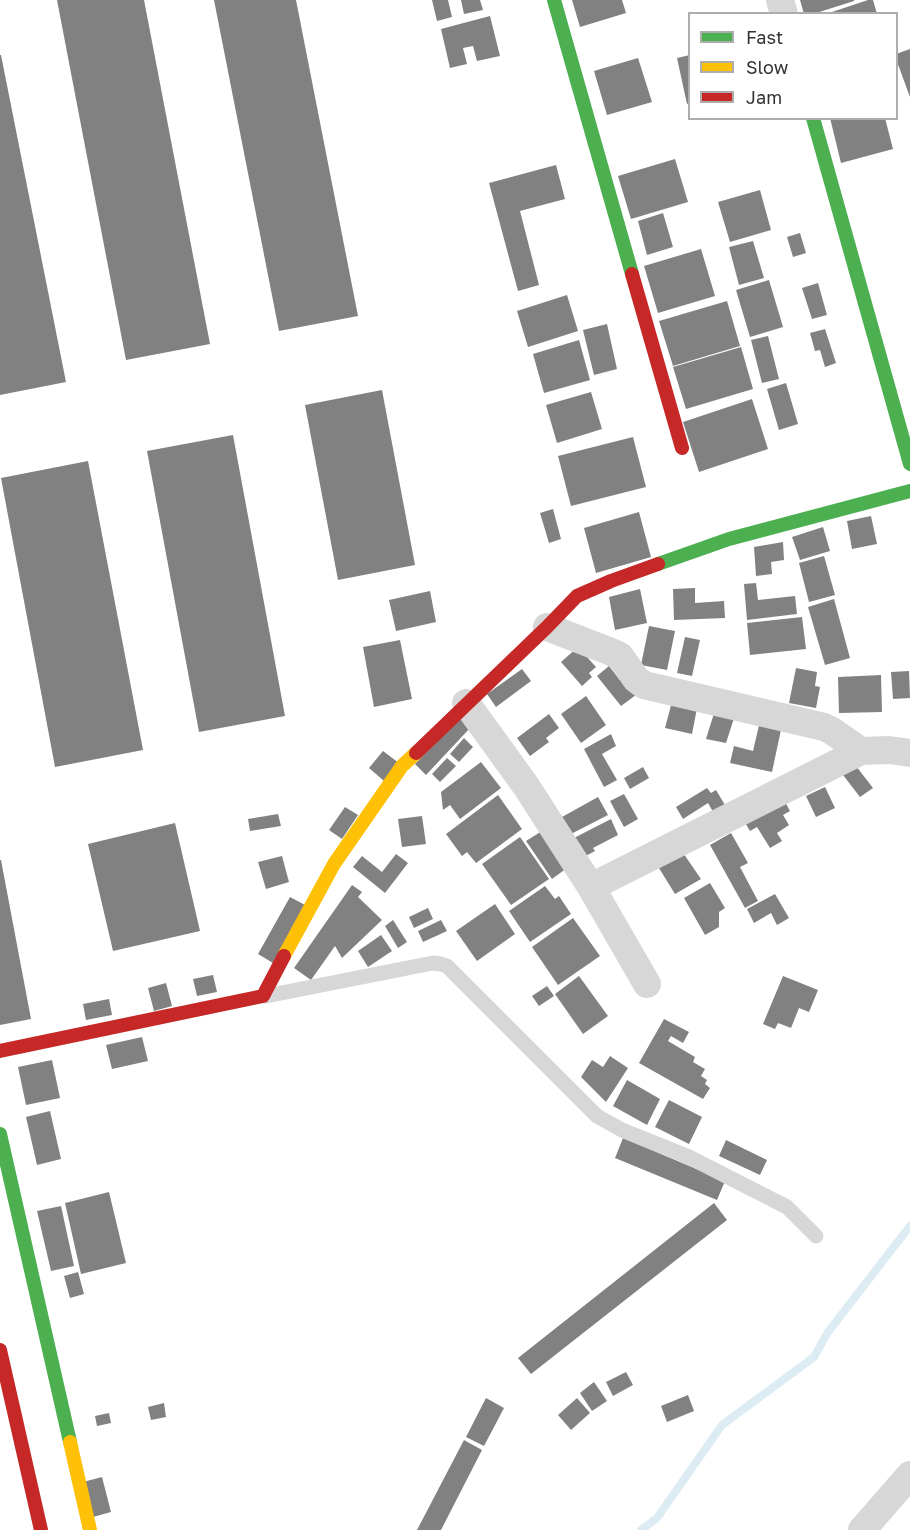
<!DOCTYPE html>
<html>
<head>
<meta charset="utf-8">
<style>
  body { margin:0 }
  #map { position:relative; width:910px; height:1530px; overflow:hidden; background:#fff; font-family:"Golos Text",sans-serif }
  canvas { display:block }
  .legend { position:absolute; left:688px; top:12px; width:210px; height:108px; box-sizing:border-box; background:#fff; border:2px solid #adadad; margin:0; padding:8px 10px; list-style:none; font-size:18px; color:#333 }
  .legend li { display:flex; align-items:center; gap:12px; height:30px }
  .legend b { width:30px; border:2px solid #adadad }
</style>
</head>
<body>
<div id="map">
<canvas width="910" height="1530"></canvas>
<ul class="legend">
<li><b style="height:8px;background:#4caf50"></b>Fast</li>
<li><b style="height:8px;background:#ffc107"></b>Slow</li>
<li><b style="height:8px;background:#c62828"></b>Jam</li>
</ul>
</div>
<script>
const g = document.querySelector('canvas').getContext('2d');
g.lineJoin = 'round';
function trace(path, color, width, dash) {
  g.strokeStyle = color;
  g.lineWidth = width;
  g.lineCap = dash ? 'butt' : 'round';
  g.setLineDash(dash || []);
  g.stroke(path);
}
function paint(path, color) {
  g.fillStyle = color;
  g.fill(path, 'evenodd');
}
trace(new Path2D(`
  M641,1530L657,1518L722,1425L814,1357L828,1332L910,1226`), '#ddebf3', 8);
paint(new Path2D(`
  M57,0H144L210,344L126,360Z
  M214,0H296L358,316L279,331Z
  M432,0H448L452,17L437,21Z
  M461,0H480L483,10L464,14Z
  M572,0H622L626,13L580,27Z
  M800,0H854V1L813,14H804Z
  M868,0H873L877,14H826Z
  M490,16L500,56L477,61L473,46L463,48L467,64L450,68L441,29Z
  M910,49V97L896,59V54Z
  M0,55H1L66,382L0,395Z
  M690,55V103L687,104L677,58Z
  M638,58L652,102L607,115L594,71Z
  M830,118H885L893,149L841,163Z
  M675,159L688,202L631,219L618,176Z
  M556,165L565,199L520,211L539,285L518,291L489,183Z
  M760,190L771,230L730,242L718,202Z
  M663,213L673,247L647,255L638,221Z
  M800,233L806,253L793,257L787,237Z
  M753,241L764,278L739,285L729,247Z
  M701,249L715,296L658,313L644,266Z
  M769,280L783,327L750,337L736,290Z
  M818,283L827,315L812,319L802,288Z
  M567,295L578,331L528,347L517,311Z
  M727,301L740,346L673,366L659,321Z
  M607,324L617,369L594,375L583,330Z
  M825,329L836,363L825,367L820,350L815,351L810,333Z
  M768,336L779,379L762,383L751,340Z
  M579,340L590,380L544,393L533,354Z
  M741,347L753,389L686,409L673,367Z
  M786,383L798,424L779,430L767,389Z
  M382,390L415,565L338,580L305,405Z
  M591,392L602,429L557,443L546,405Z
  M752,399L768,449L699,472L683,422Z
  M233,435L285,716L199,732L147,451Z
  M633,437L646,487L571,506L558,456Z
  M88,461L143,750L55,767L1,478Z
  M553,509L561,539L549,543L540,513Z
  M639,512L651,557L596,573L584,528Z
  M871,516L877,544L852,549L847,521Z
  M823,527L830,551L800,560L792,537Z
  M783,542L784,560L771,562L772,574L756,576L754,547Z
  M824,556L835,595L809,602L799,563Z
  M756,583L758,600L795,596L797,614L747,620L744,584Z
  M695,588V603L724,601L725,618L674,620L673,589Z
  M640,589L647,623L615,630L609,597Z
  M430,591L436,622L396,631L389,600Z
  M834,599L850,658L825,665L808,607Z
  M802,617L806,649L750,655L747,623Z
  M649,626L675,631L667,670L641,665Z
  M685,637L700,640L692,676L677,673Z
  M400,640L412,699L374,707L363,647Z
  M578,647L596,667L589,673L592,677L582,686L561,662Z
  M609,666L619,679L640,692L621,706L597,676Z
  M796,668L817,672L815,686L820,687L816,708L789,703Z
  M522,669L531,681L496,707L487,694Z
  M909,671L910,698L893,699L891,672Z
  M881,675L882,712L839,713L838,677Z
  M586,696L606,725L581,743L561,714Z
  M673,698L698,703L692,734L665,728Z
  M716,707L736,712L726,743L706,739Z
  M549,714L559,728L546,738L549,742L530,756L517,738Z
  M461,717L471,727L426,775L415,764Z
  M760,721L782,725L772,772L730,763L734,746L753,751Z
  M611,734L616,746L602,754L617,780L604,787L584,749Z
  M464,738L473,747L459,762L450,754Z
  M383,751L399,763L384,781L369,768Z
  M447,758L456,766L440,782L432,774Z
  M481,762L501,788L460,819L450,805L443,810L441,792Z
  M856,766L873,788L860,797L843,775Z
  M643,767L649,778L630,789L624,778Z
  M825,787L835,808L816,817L806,796Z
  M707,788L711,793L716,790L728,810L716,817L708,803L683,819L676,807Z
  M624,794L638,819L624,827L610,801Z
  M498,795L522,829L476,863L467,852L462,856L446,834Z
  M598,797L608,815L571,834L562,817Z
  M783,798L790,811L783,815L789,825L777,833L782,841L770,848L757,827L750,831L744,821Z
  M345,807L358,815L342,839L329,830Z
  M278,814L281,826L250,831L248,819Z
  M422,816L426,844L402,847L398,819Z
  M611,819L618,835L593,848L595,851L582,858L572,839Z
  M175,823L200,931L113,951L88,844Z
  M542,831L567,868L552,879L526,841Z
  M731,833L748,863L740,867L758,901L745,908L710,845Z
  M520,837L549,879L511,905L482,864Z
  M679,847L701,879L675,894L654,860Z
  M396,854L408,863L385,893L353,867L362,856L382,872Z
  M282,856L289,882L266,889L258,862Z
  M0,860H1L31,1019L0,1025Z
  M710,883L725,908L719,912V927L705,935L684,898Z
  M352,885L362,892L358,897L382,920L342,958L335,946L311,980L294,968Z
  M545,886L555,899L559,896L571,914L530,942L509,911Z
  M775,894L789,918L777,925L771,913L754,923L747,909Z
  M290,897L305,905L273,963L258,954Z
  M495,904L515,934L477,961L456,931Z
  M428,908L433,919L414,928L409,917Z
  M573,918L600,956L558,985L532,947Z
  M393,920L407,942L398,948L385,926Z
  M441,920L447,931L423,942L418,931Z
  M381,935L392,951L368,967L358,951Z
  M213,975L217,992L197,996L193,979Z
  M579,976L608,1016L583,1034L555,994Z
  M783,976L818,990L809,1012L799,1008L791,1028L778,1023L775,1029L763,1024Z
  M166,983L172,1006L154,1011L148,988Z
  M547,986L554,996L539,1006L532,996Z
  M109,999L112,1015L86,1020L83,1004Z
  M664,1019L689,1032L683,1043L671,1036L668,1041L695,1057L693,1062L705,1069L701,1076L707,1080L705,1084L710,1088L703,1099L639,1063Z
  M142,1037L148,1061L112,1069L106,1045Z
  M610,1056L628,1068L606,1102L581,1077L592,1060L603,1067Z
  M52,1060L60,1098L26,1105L18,1067Z
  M627,1080L660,1099L647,1125L613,1106Z
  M669,1100L702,1117L689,1144L655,1127Z
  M50,1111L61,1159L37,1165L26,1117Z
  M623,1138L725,1181L717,1200L615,1158Z
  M726,1140L767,1160L760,1175L719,1156Z
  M109,1192L126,1263L81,1274L65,1203Z
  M714,1203L727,1220L531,1374L518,1358Z
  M61,1206L74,1266L51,1271L37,1211Z
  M78,1272L84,1294L70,1298L64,1276Z
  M626,1372L633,1385L613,1396L606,1382Z
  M594,1382L607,1401L592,1411L580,1393Z
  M688,1395L694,1411L667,1422L661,1406Z
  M486,1398L504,1408L484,1446L466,1437Z
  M577,1398L590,1413L571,1430L558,1415Z
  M164,1403L166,1417L151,1420L148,1407Z
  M109,1413L111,1423L97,1426L95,1416Z
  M464,1440L482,1450L441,1530H417Z
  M102,1477L111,1512L93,1517L83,1482Z`), '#818181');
trace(new Path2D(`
  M266,996L433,963L441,964L447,966L597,1116L622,1130L689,1157L787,1207L816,1236`), '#d7d7d7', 15);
trace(new Path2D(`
  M780,0L784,14
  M547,627L609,651L620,656L636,679L644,685L824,727L832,731L861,751
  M466,703L526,786L591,887L647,984
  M591,887L861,751L889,750L910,753
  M862,1530L910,1475`), '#d7d7d7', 28);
trace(new Path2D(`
  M554,0L632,274
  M813,118L910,464
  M658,564L729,539L910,491
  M0,1134L70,1442`), '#4caf50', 14);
trace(new Path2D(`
  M284,956L334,864L402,766L416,753
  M70,1442L90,1530`), '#ffc107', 14);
trace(new Path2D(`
  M632,274L682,448
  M416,753L547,627L577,596L611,581L658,564
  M0,1051L263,996L284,956
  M0,1350L41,1530`), '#c62828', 14);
</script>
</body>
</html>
